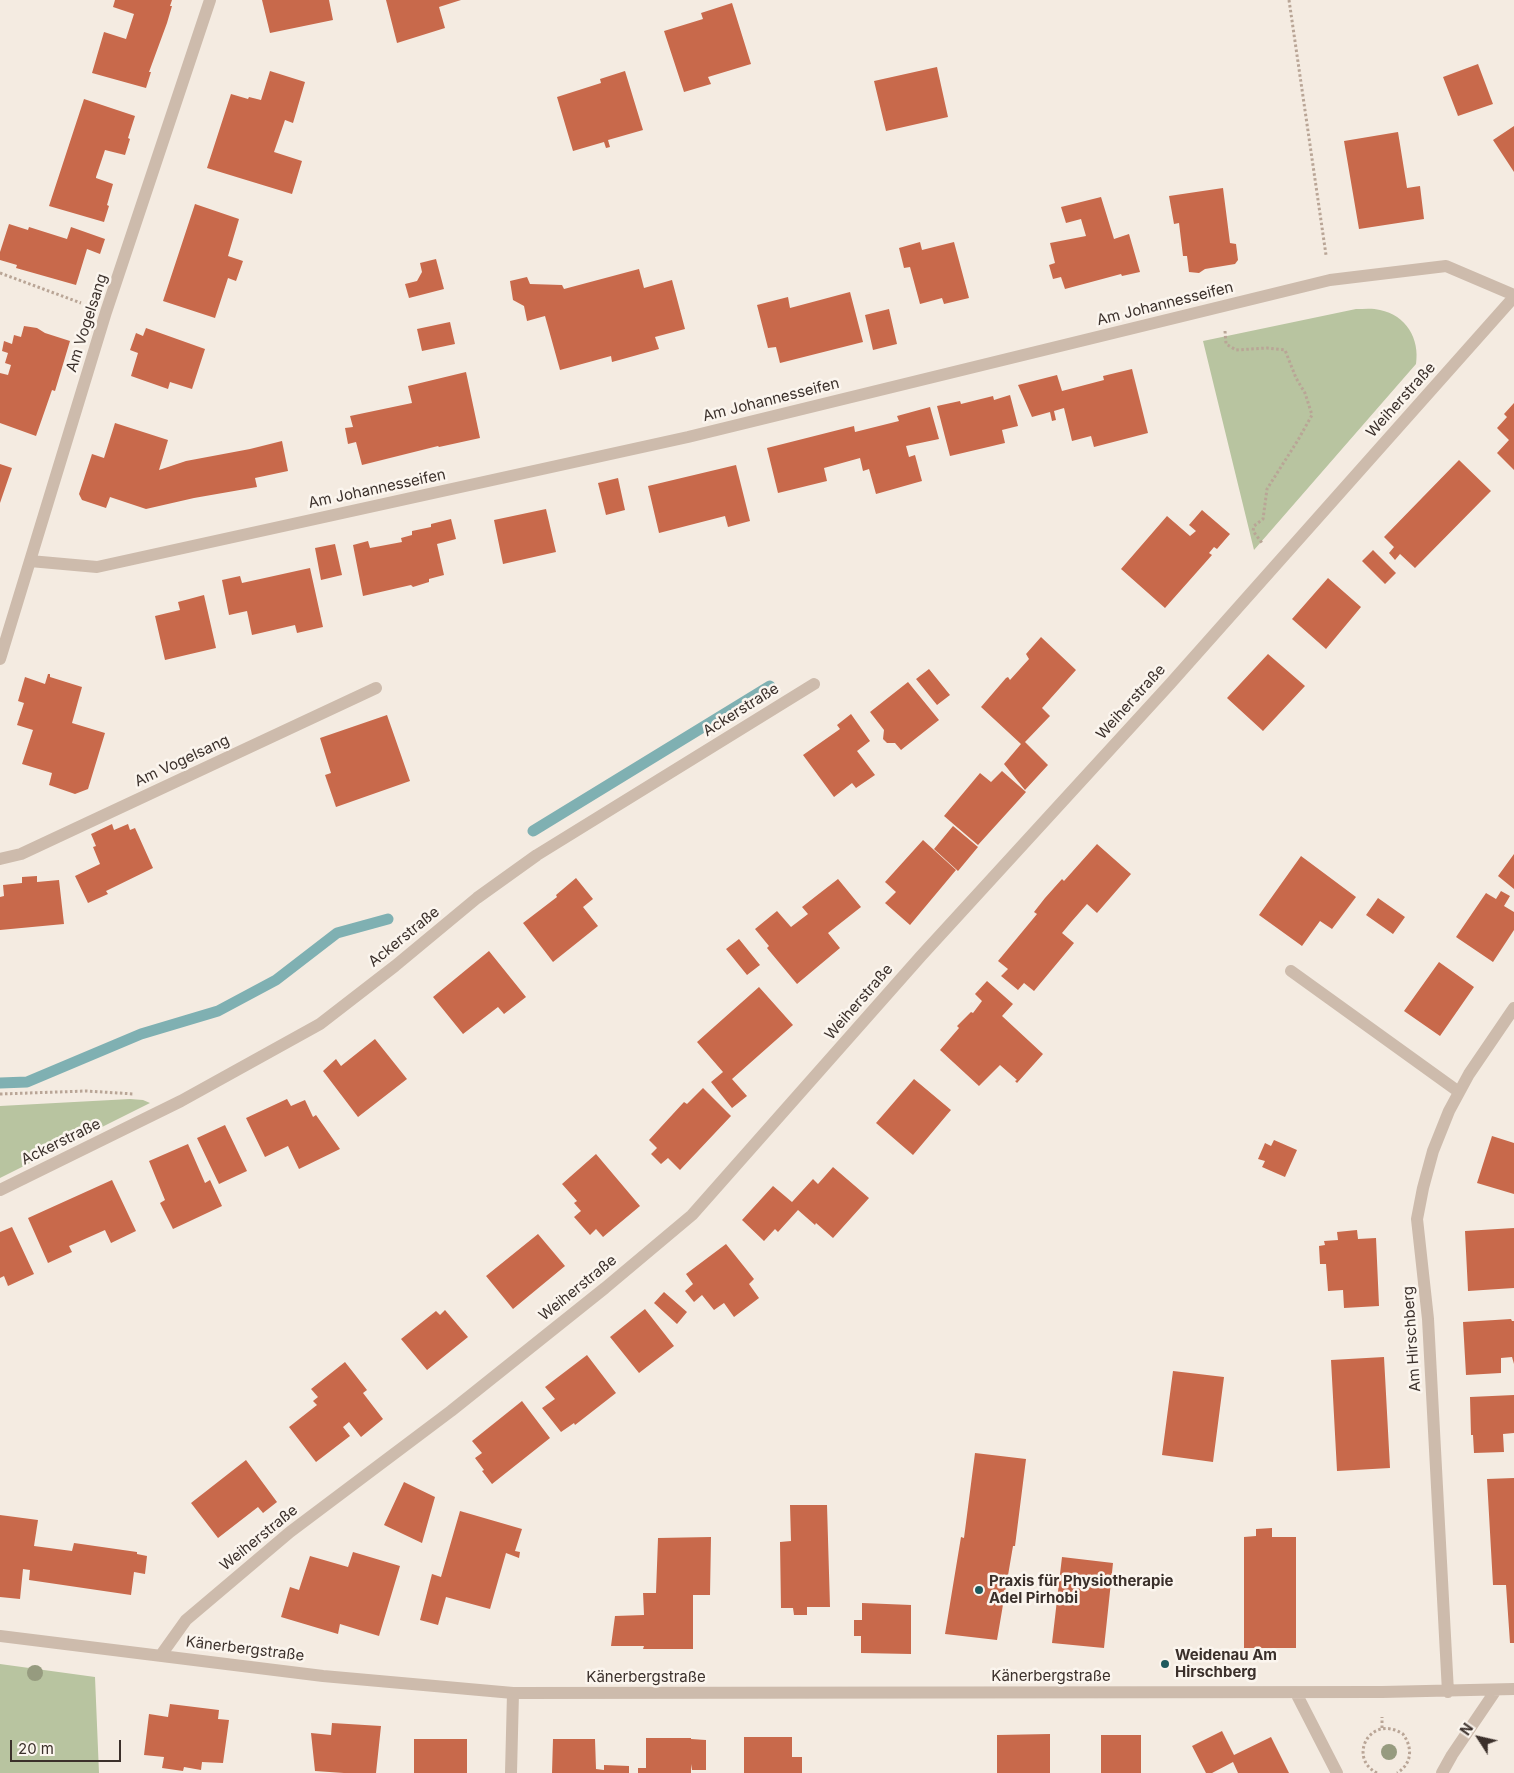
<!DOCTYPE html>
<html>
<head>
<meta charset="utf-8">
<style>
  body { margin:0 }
  #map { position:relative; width:1514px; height:1773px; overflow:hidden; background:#f4ebe1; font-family:Inter,sans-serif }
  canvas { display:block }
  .north { position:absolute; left:1454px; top:1713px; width:50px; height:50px; -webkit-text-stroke:4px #fbf5ee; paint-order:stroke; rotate:305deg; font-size:14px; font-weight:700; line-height:20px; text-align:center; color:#3b302b }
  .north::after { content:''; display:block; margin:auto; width:18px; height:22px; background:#3b302b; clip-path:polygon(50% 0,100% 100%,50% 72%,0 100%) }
  .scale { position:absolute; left:10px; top:1740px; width:111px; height:22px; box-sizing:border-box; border:2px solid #3b302b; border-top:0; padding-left:6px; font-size:15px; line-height:18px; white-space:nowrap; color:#3b302b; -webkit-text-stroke:4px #fbf5ee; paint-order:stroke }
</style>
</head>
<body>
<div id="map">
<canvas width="1514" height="1773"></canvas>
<div class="north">N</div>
<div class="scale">20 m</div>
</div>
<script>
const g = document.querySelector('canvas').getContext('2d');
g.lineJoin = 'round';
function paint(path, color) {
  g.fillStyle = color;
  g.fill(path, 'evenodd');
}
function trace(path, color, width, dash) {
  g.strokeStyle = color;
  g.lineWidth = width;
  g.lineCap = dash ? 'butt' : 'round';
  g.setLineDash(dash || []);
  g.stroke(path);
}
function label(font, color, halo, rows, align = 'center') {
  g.font = font + ' Inter,sans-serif';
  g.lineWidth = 5;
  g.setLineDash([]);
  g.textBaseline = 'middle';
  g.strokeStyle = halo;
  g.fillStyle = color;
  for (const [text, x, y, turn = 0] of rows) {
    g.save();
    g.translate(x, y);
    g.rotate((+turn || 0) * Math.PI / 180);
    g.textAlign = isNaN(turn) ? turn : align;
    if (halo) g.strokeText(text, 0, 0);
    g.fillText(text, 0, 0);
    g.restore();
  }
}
paint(new Path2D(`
  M1356,309C1364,309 1373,308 1380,310C1406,315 1420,339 1416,364L1254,550L1203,341Z
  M130,1099L143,1100L150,1103L0,1178V1106Z
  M0,1664L95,1677L99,1773H0Z`), '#b8c4a0');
trace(new Path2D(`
  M533,831L770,686
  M0,1083L27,1082L141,1034L218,1011L276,980L337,933L388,919`), '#7fb0b2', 11);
paint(new Path2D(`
  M115,0H172L170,6H172L167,23L149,72H151L146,88L92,73L104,32L126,39L134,14L113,7Z
  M262,0H329L333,20L270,33Z
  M386,0H461L439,7L445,28L397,43Z
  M732,3L751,64L708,77L711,84L684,92L664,31L703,19L701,13Z
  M1478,64L1493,104L1458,116L1443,77Z
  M937,67L948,117L886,131L874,81Z
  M270,71L305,82L293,123L285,120L274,152L302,161L292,194L207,168L231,94L248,99L249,97L261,100Z
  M625,71L643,130L608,140L610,147L606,148L604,142L573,151L557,97L601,83L600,79Z
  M84,99L135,116L128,138L130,139L125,155L105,150L96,177V178L113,184L107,205L109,206L104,222L49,206Z
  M1514,126V172L1493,140Z
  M1398,132L1407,188L1420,186L1424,219L1359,229L1344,141Z
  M1223,188L1230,243L1236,244L1238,260L1235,264L1205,269L1199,273L1189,272L1187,256H1183L1179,223L1174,224L1169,196Z
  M1101,197L1114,239L1129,234L1140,272L1122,276L1121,274L1065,289L1061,277L1053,279L1049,265L1055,263L1050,243L1086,236L1081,219L1066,223L1061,207Z
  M195,204L239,219L228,256L243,261L236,281L228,278L215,318L163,301Z
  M9,224L28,230L29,227L67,239L71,227L105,239L100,254L87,249L76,285L16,268L17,265L0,260V252Z
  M920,242L922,250L954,242L969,298L944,304L942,298L920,304L910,267L904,268L899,248Z
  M436,259L444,289L409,298L405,284L417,281L422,272L420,263Z
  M639,269L644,288L672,280L685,329L655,337L659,349L612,362L611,356L560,370L545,316L527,321L524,306L513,300L510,281L527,277L530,284L562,285L564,289Z
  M850,292L863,342L780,363L776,347L768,348L757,305L788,297L790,308Z
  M889,309L897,344L873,350L865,315Z
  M450,322L455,344L422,351L417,329Z
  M24,326L37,328L45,333L70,341L55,391L52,390L36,436L0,423V373L8,375L11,365L5,363L8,353L2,351L4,341L12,344L14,335L21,337Z
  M146,328L205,349L192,389L170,382L168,389L131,376L138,353L130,350L136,333L143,336Z
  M1132,369L1148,433L1094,447L1091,436L1072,441L1064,408L1054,411L1056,420L1052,421L1050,412L1032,417L1018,385L1057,375L1062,391L1104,380L1103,376Z
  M466,372L480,438L439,447L438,446L362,465L356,442L348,444L345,428L353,427L350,416L412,403L408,386Z
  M1010,395L1018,426L1002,430L1005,443L950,456L937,406L960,401L961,404L993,396L994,400Z
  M1514,403V470L1497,453L1509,440L1497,428L1507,417L1504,414Z
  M930,407L939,439L906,446L909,457L915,455L922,481L876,494L869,469L863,471L860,458L824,468L827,481L778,493L767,448L854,426L855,432L899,421L897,416Z
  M115,423L168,440L159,470L186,461L250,449L282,441L288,471L255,478L257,487L194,498L146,509L110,497L106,508L82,500L79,494L92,454L104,458Z
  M1459,460L1491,491L1415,568L1400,554L1395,560L1389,553L1394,547L1384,537Z
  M0,464L12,468L0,503Z
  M736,465L750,521L728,527L725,516L659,533L648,486Z
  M618,478L625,510L606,515L598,483Z
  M546,509L556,552L503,564L494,520Z
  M1202,510L1230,534L1217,549L1214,547L1209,553L1212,555L1165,608L1121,569L1167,516L1190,536L1196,531L1189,525Z
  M451,519L456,539L437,544L444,575L429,579V582L413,587L411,585L363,596L353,545L368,541L370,548L402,542L401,538L412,535V531L431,527V524Z
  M335,544L342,575L321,580L315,548Z
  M1373,550L1396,573L1385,584L1362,561Z
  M310,568L323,627L297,633L295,625L252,635L247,611L229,615L222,580L240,576L242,583Z
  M1328,578L1361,607L1326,649L1292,619Z
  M204,595L216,648L165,660L155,616L180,610L178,602Z
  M1041,637L1076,670L1042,708L1050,716L1025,742L1048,765L1025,790L1004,764L1021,744L981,707L1006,678L1008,677L1010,680L1029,659L1026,654Z
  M1268,654L1305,686L1263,731L1227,698Z
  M929,669L950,695L937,705L916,679Z
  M48,674H50V677L82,687L72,723L105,733L88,789L75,794L49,785L52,773L22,764L33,730L17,725L24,703L18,701L25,677L45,684Z
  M908,682L939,720L901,750L895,743H887L883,739L884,730L870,712Z
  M851,714L870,741L857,751L875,775L856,788L852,783L834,797L803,755L840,729L837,725Z
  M387,715L410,781L336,807L325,775L331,773L320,738Z
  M1002,771L1026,792L978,845L944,816L980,773L991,782Z
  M112,824L114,830L128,824L130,830L135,828L153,868L106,891L108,894L88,903L75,876L100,864L93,847L96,846L91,834Z
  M953,826L978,847L958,871L934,849Z
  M923,840L956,870L910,925L885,903L896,892L885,882Z
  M1097,844L1131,874L1097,913L1087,904L1072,921L1062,933L1074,943L1034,991L1024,983L1018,990L1001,976L1008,969L998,961L1037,914L1034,912L1045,898L1062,879L1064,881Z
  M1514,854V889L1498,876Z
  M1301,856L1356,897L1332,929L1320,921L1302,946L1259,915Z
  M37,876V882L59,880L64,924L0,930V897L4,896L3,885L22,883V877Z
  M576,878L593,899L583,907L598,926L553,962L523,923L557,897L556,895Z
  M838,879L861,907L828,933L840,948L797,984L767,948L769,946L755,929L777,911L791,927L808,914L802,907Z
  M1501,891L1510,896L1504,906L1514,912V930L1493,962L1456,937L1486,893L1496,899Z
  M1378,898L1405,917L1393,934L1366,915Z
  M739,939L760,965L747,975L726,949Z
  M489,951L526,997L504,1014L498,1007L463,1034L433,997Z
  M1439,962L1474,987L1440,1036L1404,1011Z
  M987,981L1013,1004L1002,1016L1043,1054L1017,1083L1015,1081L1017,1080L1000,1065L979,1086L940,1050L959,1028L957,1026L971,1012L973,1013L982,1001L975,994Z
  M759,987L793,1025L732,1079L747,1096L732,1108L711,1082L723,1072L697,1042Z
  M375,1039L407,1079L358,1117L323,1071L336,1059L341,1066Z
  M914,1079L951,1110L913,1155L876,1123Z
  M703,1088L731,1116L680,1170L668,1158L661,1164L651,1154L657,1148L649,1140L684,1102L687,1104Z
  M287,1099L291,1106L305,1100L313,1117L316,1115L340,1149L299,1169L288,1146L265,1157L246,1118Z
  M225,1125L247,1171L219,1184L197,1138Z
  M1492,1136L1514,1143V1194L1477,1183Z
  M1274,1140L1297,1150L1285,1177L1262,1167L1265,1161L1258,1159L1265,1143L1271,1146Z
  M188,1144L205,1183L210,1180L222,1206L173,1229L160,1203L165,1200L149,1161Z
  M596,1154L640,1206L603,1237L596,1229L590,1235L574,1217L581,1211L574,1203L577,1201L562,1184Z
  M833,1167L869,1198L833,1238L816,1223L815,1225L798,1210L778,1232L775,1229L764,1241L742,1220L773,1186L792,1202L813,1179L818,1184Z
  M112,1180L136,1231L111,1243L105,1230L69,1246L72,1252L48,1263L28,1218Z
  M12,1227L34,1274L8,1286L4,1276L0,1278V1232Z
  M1514,1228V1288L1468,1291L1465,1231Z
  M1357,1230L1358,1239L1376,1238L1379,1306L1344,1308L1343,1290L1328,1291L1326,1264H1320L1319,1246L1325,1245L1324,1241L1338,1240L1337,1232Z
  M538,1234L565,1266L513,1309L486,1276Z
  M726,1244L754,1279L749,1284L759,1298L734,1317L724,1303L714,1310L702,1295L694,1302L685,1291L693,1284L686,1274Z
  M664,1292L687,1312L677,1324L654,1303Z
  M645,1309L674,1346L639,1373L610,1337Z
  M445,1310L468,1337L427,1370L401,1339L436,1311L440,1315Z
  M1511,1319L1512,1321H1514V1364L1512,1357L1501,1358V1373L1466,1375L1463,1322Z
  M587,1355L616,1393L575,1425L574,1423L561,1432L542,1408L555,1399L545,1387Z
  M1384,1357L1390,1468L1337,1471L1331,1360Z
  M345,1362L367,1390L363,1393L383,1419L361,1437L349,1422L343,1427L350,1436L316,1462L289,1427L317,1405L313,1401L318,1397L311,1389Z
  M1173,1371L1224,1377L1213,1462L1162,1455Z
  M1514,1395V1433L1503,1434L1504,1452L1474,1453L1473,1435H1471L1470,1397Z
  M522,1401L550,1438L492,1484L482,1471L484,1470L475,1458L482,1453L472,1441Z
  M975,1453L1026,1459L1015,1546H1013L997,1640L945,1634L961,1537L964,1538Z
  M246,1460L277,1502L263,1513L258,1507L218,1538L191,1503Z
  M1514,1478V1643H1510L1506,1585H1493L1487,1479Z
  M404,1482L435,1497L422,1543L384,1525Z
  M790,1505H827L830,1607H807V1615H794L793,1608H781L780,1542L791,1541Z
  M460,1511L522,1529L515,1551L520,1552L519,1558L506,1553L490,1609L446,1597L438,1625L420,1620L432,1574L441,1577Z
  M0,1515L38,1520L34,1546L72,1551L74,1543L137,1552V1554L147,1556L145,1574L134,1572L131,1595L29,1580L30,1570L23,1569L20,1599L0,1597Z
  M1272,1528V1537H1296V1648H1244V1537L1256,1536V1529Z
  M711,1537L710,1595H693V1649H643L644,1646H611L615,1616L644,1615L643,1593H656L658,1538Z
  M353,1552L400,1566L379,1636L340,1624L338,1634L281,1617L290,1587L299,1590L310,1556L348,1567Z
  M1062,1557L1113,1563L1104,1648L1052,1643Z
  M862,1603L911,1605V1654L861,1653V1636H854V1620H862Z
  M170,1704L219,1710L218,1719L229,1720L223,1763L202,1762L201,1770L184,1767L183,1771L162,1768L164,1757L144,1755L149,1714L168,1717Z
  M332,1723L381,1726L376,1773H344L315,1771L311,1733L331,1735Z
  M1222,1731L1234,1755L1271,1737L1289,1773H1238L1233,1762L1212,1773H1206L1192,1746Z
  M1050,1734V1773H997V1735Z
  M1101,1735H1141V1773H1101Z
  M744,1737H792V1757H802V1773H744Z
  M646,1738H691V1739L706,1740V1770H692L691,1764V1773H638V1768H646Z
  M414,1739H467V1773H414Z
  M553,1739H595L596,1769L604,1770V1765L629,1766V1773H552Z`), '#c8694b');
trace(new Path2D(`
  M1289,0L1326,255
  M0,273L81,303
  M1225,331L1226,344L1236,350L1267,348L1285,350L1296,378L1305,393L1312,415L1298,440L1267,489L1263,519L1254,526L1253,531L1262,543
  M0,1094L86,1091L134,1094
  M1382,1728V1717
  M1377,1773C1347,1758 1370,1713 1403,1734C1413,1748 1412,1764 1397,1773`), '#b9a596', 3, [2.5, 2.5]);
trace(new Path2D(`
  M30,561L97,567L688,437L1330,280L1446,266L1514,295
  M0,659L106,312L210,0
  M0,859L21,854L376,688
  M1291,971L1459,1092
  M0,1190L181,1101L320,1024L395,966L477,898L537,855L814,684
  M0,1636L323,1676L513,1693L1382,1692L1514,1689
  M161,1655L186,1620L290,1532L451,1411L605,1288L692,1215L921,956L1170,684L1514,297
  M1448,1692L1428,1319L1417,1219L1423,1188L1433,1151L1449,1111L1469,1074L1514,1008
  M1296,1693L1337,1773
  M511,1773L513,1693
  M1442,1773L1452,1755L1496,1690`), '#cdbbac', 12);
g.fillStyle = '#969b7f';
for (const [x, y] of [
  [35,1673],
  [1389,1752]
]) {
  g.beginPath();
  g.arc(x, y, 8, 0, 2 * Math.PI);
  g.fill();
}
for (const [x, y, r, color] of [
  [979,1590,5,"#1f5a5e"],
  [1165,1664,5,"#1f5a5e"]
]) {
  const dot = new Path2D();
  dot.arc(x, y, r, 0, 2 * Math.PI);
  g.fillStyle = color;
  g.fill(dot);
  trace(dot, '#fbf5ee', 2);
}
label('15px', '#3b302b', '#fbf5ee', [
  ["Am Johannesseifen",1165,304,-14],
  ["Am Vogelsang",87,323,-72],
  ["Am Johannesseifen",771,400,-14],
  ["Weiherstraße",1401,400,-48],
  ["Am Johannesseifen",377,489,-12],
  ["Weiherstraße",1131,702,-48],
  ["Ackerstraße",741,710,-32],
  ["Am Vogelsang",182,761,-25],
  ["Ackerstraße",404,937,-39],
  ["Weiherstraße",859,1002,-49],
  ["Ackerstraße",61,1142,-26],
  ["Weiherstraße",578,1288,-39],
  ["Am Hirschberg",1412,1339,-94],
  ["Weiherstraße",259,1538,-39],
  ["Känerbergstraße",245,1649,7],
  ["Känerbergstraße",1051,1676],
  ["Känerbergstraße",646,1677]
]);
label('bold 15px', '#3b302b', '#fbf5ee', [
  ["Praxis für Physiotherapie",989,1581],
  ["Adel Pirhobi",989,1598],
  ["Weidenau Am",1175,1655],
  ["Hirschberg",1175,1672]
], 'left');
</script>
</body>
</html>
